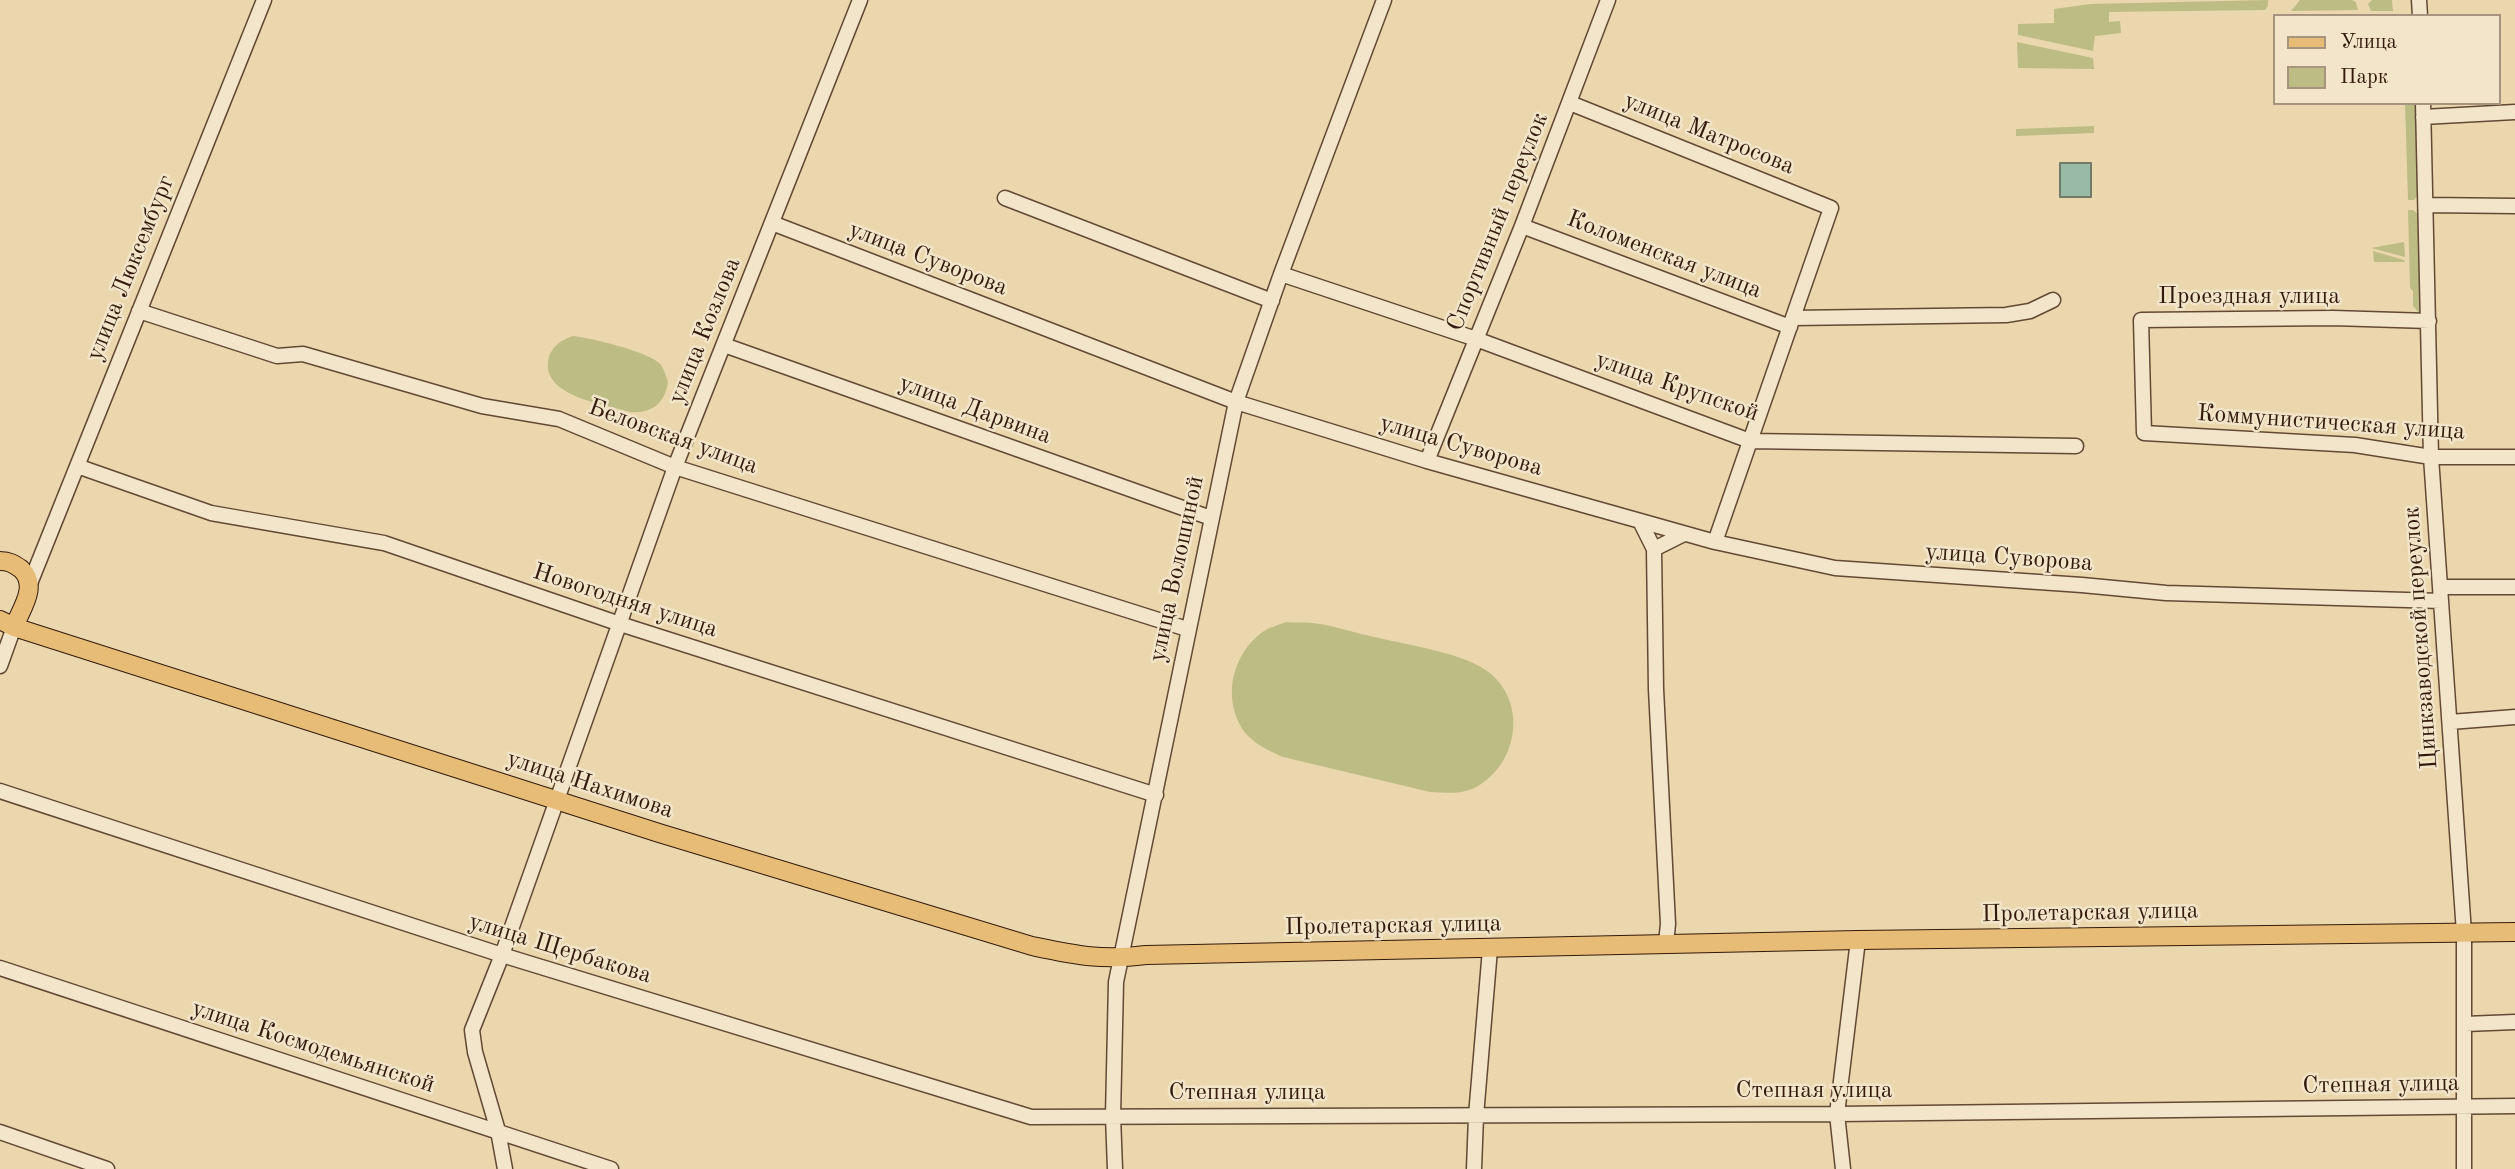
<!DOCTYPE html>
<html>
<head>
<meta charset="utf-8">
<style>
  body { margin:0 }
  #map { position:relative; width:2515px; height:1169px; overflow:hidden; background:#ebd7ad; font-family:"Old Standard TT",serif }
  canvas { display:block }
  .legend { position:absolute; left:2273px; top:14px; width:228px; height:91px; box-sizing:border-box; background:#f2e5ca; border:2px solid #a6947e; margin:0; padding:9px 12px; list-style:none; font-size:21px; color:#341a0b }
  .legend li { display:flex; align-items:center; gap:14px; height:35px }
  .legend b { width:35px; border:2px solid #a6947e }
</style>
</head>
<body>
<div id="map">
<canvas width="2515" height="1169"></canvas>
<ul class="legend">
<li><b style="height:9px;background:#e6bc76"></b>Улица</li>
<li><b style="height:19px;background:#bebc85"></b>Парк</li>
</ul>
</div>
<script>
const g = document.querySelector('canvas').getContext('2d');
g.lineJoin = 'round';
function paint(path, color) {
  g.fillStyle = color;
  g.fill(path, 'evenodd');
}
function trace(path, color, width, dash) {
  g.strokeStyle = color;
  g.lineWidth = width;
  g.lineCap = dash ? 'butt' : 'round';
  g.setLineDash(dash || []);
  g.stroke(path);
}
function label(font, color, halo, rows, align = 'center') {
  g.font = font + ' "Old Standard TT",serif';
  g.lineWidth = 5;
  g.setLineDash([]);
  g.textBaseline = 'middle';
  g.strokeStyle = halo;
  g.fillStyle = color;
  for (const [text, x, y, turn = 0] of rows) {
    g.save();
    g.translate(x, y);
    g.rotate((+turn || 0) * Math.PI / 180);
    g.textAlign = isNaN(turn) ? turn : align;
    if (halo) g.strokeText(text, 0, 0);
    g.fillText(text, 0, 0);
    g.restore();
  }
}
paint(new Path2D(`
  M2268,0V6L2265,10L2109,12V22L2120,21L2121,33L2095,36L2093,51L2018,35V24L2054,23V9L2090,4Z
  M2300,0H2352L2356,2L2358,10L2291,11Z
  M2372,0H2392L2393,11H2371L2368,4Z
  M2017,42L2093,58L2094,69L2018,68Z
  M2405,103H2417L2419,194L2414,200H2408Z
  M2094,126V133L2016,136V129Z
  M2408,210H2413L2419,215L2422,317L2413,306V291L2410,288Z
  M2404,242L2405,257L2371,248Z
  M2373,251L2404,260L2405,262H2374Z
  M573,336C592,338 644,351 658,362C664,367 665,374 668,382C665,403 652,414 630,412C605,404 544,397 548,362C550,347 561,340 573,336Z
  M1286,622C1295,623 1304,622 1313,623C1332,625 1351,632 1370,636C1402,644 1468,653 1491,674C1526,704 1518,760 1481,784C1466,795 1448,793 1430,792L1283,757C1267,750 1248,741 1240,725C1223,693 1234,654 1261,633C1268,628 1278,625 1286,622Z`), '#bebc85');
const water = new Path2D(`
  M2060,163H2091V197H2060Z`);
paint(water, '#99baa7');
trace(water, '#717a69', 2);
const minor = new Path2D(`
  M2419,0L2420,16
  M1570,103L1831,208L1715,542
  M2423,103L2431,457L2464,933V1169
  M2423,117L2515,112
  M1005,198L1272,301
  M2426,205L2515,206
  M772,223L1236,402L1427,461L1715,542L1835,568L2082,585L2166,593L2441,601
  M1522,226L1790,327
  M1281,274L1476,339L1750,441L2076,446
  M139,311L277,356L303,354L482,406L559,419L675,467L1187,629
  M1793,318L2006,315L2030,311L2053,300
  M2429,321L2333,318L2141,320L2144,433L2355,445L2431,457H2515
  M724,345L1211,518
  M1427,461L1522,226L1608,0
  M77,466L211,513L384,543L620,624L1156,795
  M1640,521L1654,549L1656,689L1668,924L1666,943
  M1654,549L1684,534
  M29,586L264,0
  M2440,587H2515
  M0,666L14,627
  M2450,722L2515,717
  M0,791L502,955L1031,1117L1837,1114L2515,1106
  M0,968L611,1169
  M2465,1024L2515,1022
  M0,1132L107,1169
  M505,1169L498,1131L475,1052L472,1030L502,955L675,467L860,0
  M1115,1169L1113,1116L1116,982L1236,402L1281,274L1384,0
  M1474,1169L1476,1116L1490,949
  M1843,1169L1837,1114L1858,940`);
const major = new Path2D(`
  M0,561C9,561 14,564 21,569C39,586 21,609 14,627
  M0,620L14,627L659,833L1032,946C1075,955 1102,961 1146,955L1858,940L2515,932`);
trace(minor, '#624934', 17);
trace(major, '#341a0b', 20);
trace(minor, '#f2e5ca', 14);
trace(major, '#e6bc76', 18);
label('24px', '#341a0b', '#f2e5ca', [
  ["улица Матросова",1709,134,22],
  ["Спортивный переулок",1498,222,-68],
  ["Коломенская улица",1664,255,21],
  ["улица Суворова",928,259,21],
  ["улица Люксембург",131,268,-68],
  ["Проездная улица",2249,297],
  ["улица Козлова",705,331,-68],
  ["улица Крупской",1677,387,19],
  ["улица Дарвина",975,410,20],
  ["Коммунистическая улица",2331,423,4],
  ["Беловская улица",673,437,20],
  ["улица Суворова",1461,446,16],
  ["улица Суворова",2009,558,4],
  ["улица Волошиной",1177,569,-78],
  ["Новогодняя улица",625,601,18],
  ["Цинкзаводской переулок",2421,638,-94],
  ["улица Нахимова",590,785,18],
  ["Пролетарская улица",2090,913,-1],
  ["Пролетарская улица",1393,926,-1],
  ["улица Щербакова",560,949,17],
  ["улица Космодемьянской",313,1047,18],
  ["Степная улица",2381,1085,-1],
  ["Степная улица",1814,1091],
  ["Степная улица",1247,1093]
]);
</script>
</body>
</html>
